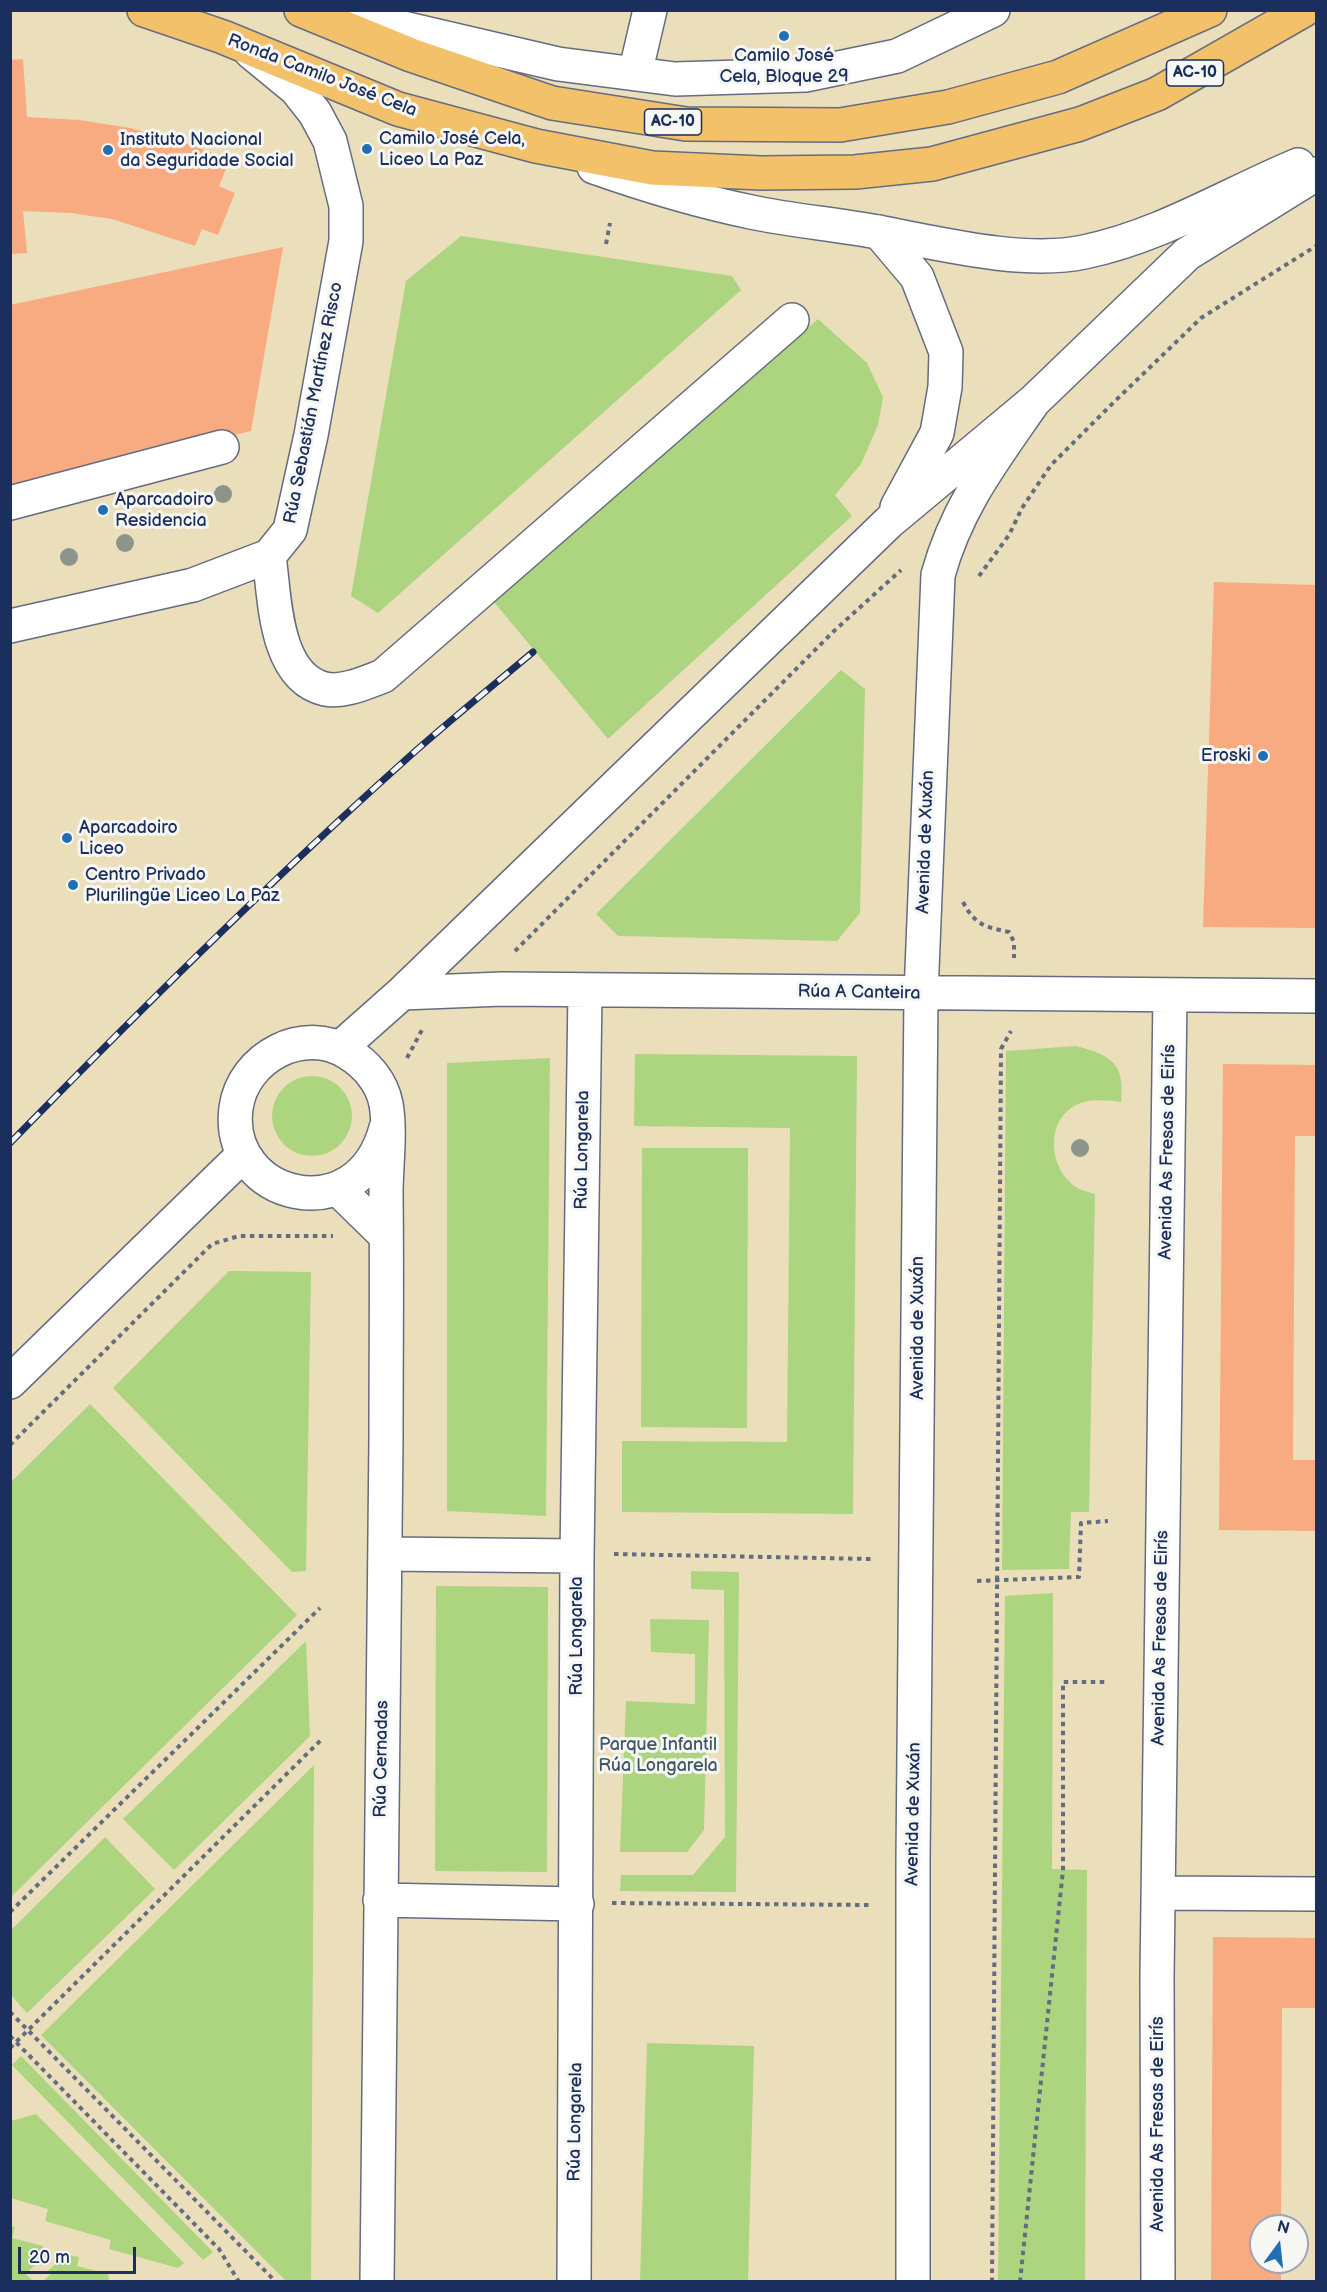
<!DOCTYPE html>
<html>
<head>
<meta charset="utf-8">
<style>
  body { margin:0 }
  #map { position:relative; width:1327px; height:2292px; overflow:hidden; background:#ebdebb; font-family:"Balsamiq Sans",sans-serif }
  canvas { display:block }
  .frame { position:absolute; inset:0; border:12px solid #1b2f5e; pointer-events:none }
  .north { position:absolute; left:1249px; top:2214px; width:60px; height:60px; box-sizing:border-box; background:#f6f6f2; border:2px solid #9ea6b7; border-radius:50%; rotate:15deg; font-size:16px; font-weight:700; line-height:24px; text-align:center; color:#1b2f5e }
  .north::after { content:''; display:block; margin:auto; width:21px; height:27px; background:#1f6fb2; clip-path:polygon(50% 0,100% 100%,50% 72%,0 100%) }
  .scale { position:absolute; left:18px; top:2247px; width:118px; height:27px; box-sizing:border-box; border:3px solid #1b2f5e; border-top:0; padding-left:8px; font-size:18px; line-height:21px; white-space:nowrap; color:#1b2f5e; -webkit-text-stroke:4px #f6f6f2; paint-order:stroke }
</style>
</head>
<body>
<div id="map">
<canvas width="1327" height="2292"></canvas>
<div class="frame"></div>
<div class="north">N</div>
<div class="scale">20 m</div>
</div>
<script>
const g = document.querySelector('canvas').getContext('2d');
g.lineJoin = 'round';
function paint(path, color) {
  g.fillStyle = color;
  g.fill(path, 'evenodd');
}
function trace(path, color, width, dash) {
  g.strokeStyle = color;
  g.lineWidth = width;
  g.lineCap = dash ? 'butt' : 'round';
  g.setLineDash(dash || []);
  g.stroke(path);
}
function label(font, color, halo, rows, align = 'center') {
  g.font = font + ' "Balsamiq Sans",sans-serif';
  g.lineWidth = 6;
  g.setLineDash([]);
  g.textBaseline = 'middle';
  g.strokeStyle = halo;
  g.fillStyle = color;
  for (const [text, x, y, turn = 0] of rows) {
    g.save();
    g.translate(x, y);
    g.rotate((+turn || 0) * Math.PI / 180);
    g.textAlign = isNaN(turn) ? turn : align;
    if (halo) g.strokeText(text, 0, 0);
    g.fillText(text, 0, 0);
    g.restore();
  }
}
paint(new Path2D(`
  M461,236L732,276L741,290L378,613L351,596L406,281Z
  M818,319L867,363L883,397L878,425L861,464L835,495L852,516L608,739L494,602Z
  M841,670L865,689L860,913L837,941L618,936L596,914Z
  M1076,1046C1111,1055 1125,1063 1121,1102C1105,1100 1086,1098 1071,1108C1046,1126 1050,1167 1073,1185C1079,1190 1088,1192 1095,1194L1089,1512H1071L1069,1569L1002,1570L1006,1051Z
  M635,1054L857,1056L853,1514L622,1512V1441L787,1442L790,1128L634,1126Z
  M550,1058L546,1516L447,1511V1063Z
  M272 1116a40 40 0 1 1 80 0a40 40 0 1 1-80 0Z
  M642,1148H748L747,1428L641,1427Z
  M229,1271L311,1272L306,1571L292,1572L113,1388Z
  M90,1404L297,1615L11,1897V1482Z
  M691,1571L739,1572L736,1892L620,1891L621,1875H693L725,1837L724,1590L691,1589Z
  M436,1586L548,1587L547,1872L435,1871Z
  M1053,1593L1052,1869L1087,1870L1085,2281H998L1005,1596Z
  M650,1619L709,1620L704,1830L687,1852H620L626,1701L695,1704V1654L651,1652Z
  M306,1641L310,1736L174,1870L123,1819Z
  M314,1765L311,2281H286L41,2035Z
  M105,1837L155,1889L27,2013L11,1995V1930Z
  M647,2043L754,2046L748,2281H640Z
  M21,2056L213,2252L203,2260L12,2065Z
  M36,2114L184,2263L178,2268L109,2249L111,2240L45,2221L48,2209L11,2198V2121Z
  M10,2226L15,2227L12,2238L43,2246L44,2255L26,2274L33,2281H11Z
  M60,2253L79,2257L77,2266L108,2274L109,2281H43L51,2274L48,2271L58,2261Z`), '#add47f');
paint(new Path2D(`
  M23,59L27,117L80,120L130,128L179,141L230,159L219,186L235,193L218,235L202,229L195,246L112,219L71,213L23,211L27,253L10,254V60Z
  M283,247L251,431L10,487V305Z
  M1214,582L1316,585V928L1203,927Z
  M1223,1064L1316,1065V1136H1295L1293,1460H1316V1531L1219,1530Z
  M1213,1937L1316,1938V2008H1282L1281,2226H1261V2262H1281V2282H1211Z`), '#f8aa81');
const minor = new Path2D(`
  M330,11L558,64L675,79L805,75L897,56L993,10
  M635,74L650,10
  M594,167C645,185 698,201 751,212C793,221 835,224 877,232C937,243 1024,265 1084,252C1161,236 1226,195 1298,165
  M879,232L917,277L946,352L945,387L937,433L897,507
  M10,503L222,447
  M269,556C275,597 274,677 325,689C343,693 367,682 383,676L792,320
  M10,626L193,585L269,556L290,530L311,435L346,241V206L330,141L315,113L296,89L251,52
  M402,993L502,989L1316,996
  M340,1048L402,993L889,522L1034,401L1187,254L1316,174
  M338,1189L386,1236
  M10,1382L244,1154
  M385,1554L577,1556
  M1159,1893L1316,1894
  M380,1900L577,1904
  M377,2282C379,2001 384,1720 386,1439C386,1357 387,1275 386,1194C386,1165 391,1132 386,1104C382,1082 366,1064 348,1053C304,1025 243,1057 236,1108C224,1198 358,1234 386,1128
  M574,2282L577,1556L585,991
  M913,2282V1859L921,994L938,575C957,506 994,459 1034,401
  M1158,2282L1157,1976L1170,995`);
const major = new Path2D(`
  M144,10L223,37L398,109L536,146L652,168L761,173L855,172L932,164L1080,124L1157,94L1304,10
  M301,10L411,55L552,103L686,124L840,125L948,107L1058,77L1210,10`);
trace(minor, '#646c7f', 36);
trace(major, '#646c7f', 36);
trace(new Path2D(`
  M606,244L610,223
  M979,576L1009,535L1022,508L1051,465L1114,402L1201,318L1316,246
  M963,902C975,925 985,927 1009,932L1014,942V958
  M515,951L834,631L901,570
  M407,1058L423,1028
  M10,1445L212,1244L239,1236H333
  M614,1554L871,1559
  M977,1581L1079,1577L1081,1523L1108,1521
  M612,1903L870,1905
  M10,1912L320,1608
  M10,2012L276,2282
  M10,2036L219,2249L239,2282
  M10,2048L323,1738
  M992,2282L1001,1049L1011,1031
  M1020,2282L1063,1870V1682H1106`), '#646c7f', 4, [4.5, 4.5]);
trace(minor, '#fff', 33);
trace(major, '#f4c16b', 33);
const rail = new Path2D(`
  M10,1143C137,1013 266,885 401,764C444,725 489,689 533,652`);
trace(rail, '#1b2f5e', 7);
trace(rail, '#f6f6f2', 4.5, [14]);
g.fillStyle = '#8d948c';
for (const [x, y] of [
  [223,494],
  [125,543],
  [69,557],
  [1080,1148]
]) {
  g.beginPath();
  g.arc(x, y, 9, 0, 2 * Math.PI);
  g.fill();
}
for (const [x, y, r, color] of [
  [784,36,6,"#1f6fb2"],
  [367,149,6,"#1f6fb2"],
  [108,150,6,"#1f6fb2"],
  [103,510,6,"#1f6fb2"],
  [1263,756,6,"#1f6fb2"],
  [67,838,6,"#1f6fb2"],
  [73,885,6,"#1f6fb2"]
]) {
  const dot = new Path2D();
  dot.arc(x, y, r, 0, 2 * Math.PI);
  g.fillStyle = color;
  g.fill(dot);
  trace(dot, '#f6f6f2', 2);
}
for (const [x, y, w] of [
  [1195,73,57],
  [673,122,57]
]) {
  const box = new Path2D();
  box.roundRect(x - w / 2, y - 13, w, 26, 4.5);
  g.fillStyle = '#f6f6f2';
  g.fill(box);
  trace(box, '#1b2f5e', 1.5);
}
label('bold 16px', '#1b2f5e', null, [
  ["AC-10",1195,73],
  ["AC-10",673,122]
]);
label('18px', '#1b2f5e', '#f6f6f2', [
  ["Camilo José",784,56,"center"],
  ["Cela, Bloque 29",784,77,"center"],
  ["Camilo José Cela,",379,139],
  ["Liceo La Paz",379,160],
  ["Instituto Nacional",120,140],
  ["da Seguridade Social",120,161],
  ["Aparcadoiro",115,500],
  ["Residencia",115,521],
  ["Eroski",1251,756,"right"],
  ["Aparcadoiro",79,828],
  ["Liceo",79,849],
  ["Centro Privado",85,875],
  ["Plurilingüe Liceo La Paz",85,896]
], 'left');
label('18px', '#1b2f5e', '#f6f6f2', [
  ["Ronda Camilo José Cela",322,76,21],
  ["Rúa Sebastián Martínez Risco",314,403,-79],
  ["Avenida de Xuxán",926,842,-88],
  ["Rúa A Canteira",859,993,1],
  ["Rúa Longarela",583,1150,-89],
  ["Avenida As Fresas de Eirís",1168,1152,-89],
  ["Avenida de Xuxán",918,1328,-90],
  ["Rúa Longarela",577,1636,-90],
  ["Avenida As Fresas de Eirís",1161,1638,-89],
  ["Rúa Cernadas",382,1759,-89],
  ["Avenida de Xuxán",914,1814,-89],
  ["Rúa Longarela",576,2122,-89],
  ["Avenida As Fresas de Eirís",1158,2124,-90]
]);
label('18px', '#405866', '#f6f6f2', [
  ["Parque Infantil",658,1745],
  ["Rúa Longarela",658,1766]
]);
</script>
</body>
</html>
